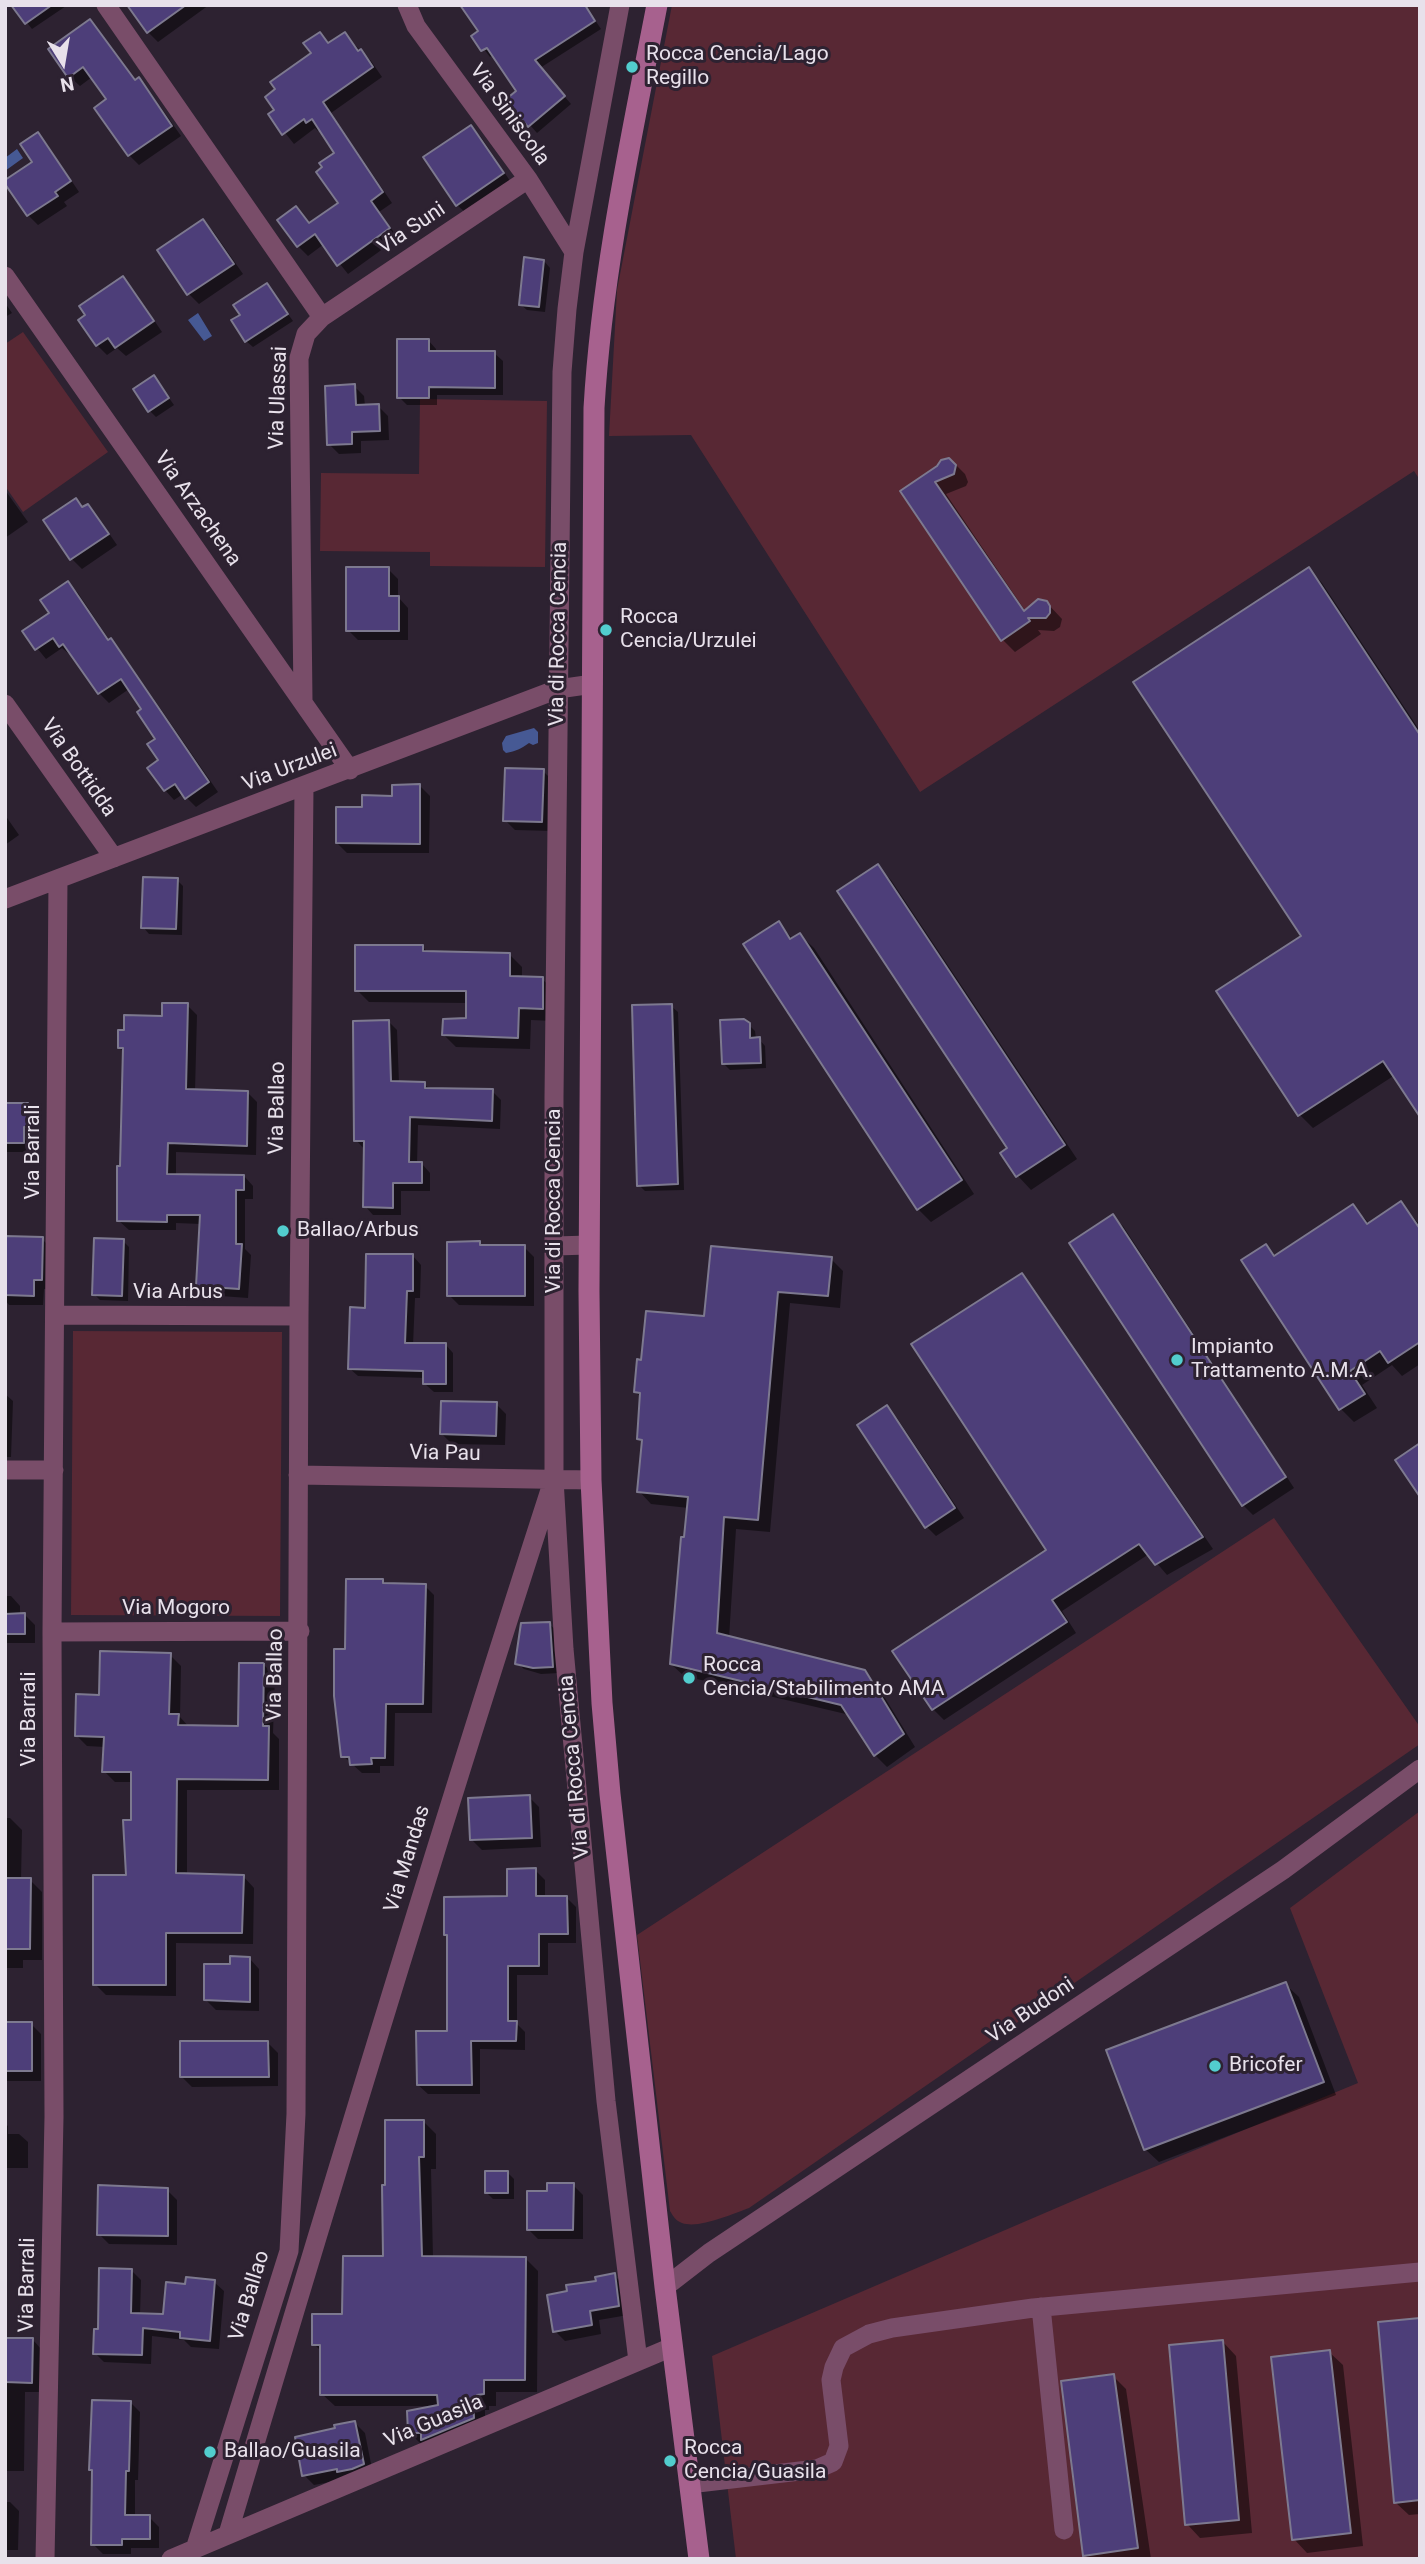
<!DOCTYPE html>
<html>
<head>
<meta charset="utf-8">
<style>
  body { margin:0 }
  #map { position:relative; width:1425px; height:2564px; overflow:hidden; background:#2d2231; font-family:Roboto,sans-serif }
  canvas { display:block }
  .frame { position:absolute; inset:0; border:7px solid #e8e1eb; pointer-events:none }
  .north { position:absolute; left:28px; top:28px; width:70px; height:70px; -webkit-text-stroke:5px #2d2231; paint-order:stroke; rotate:169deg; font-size:19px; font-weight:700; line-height:28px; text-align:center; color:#e8e1eb }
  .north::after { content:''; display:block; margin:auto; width:24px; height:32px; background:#e8e1eb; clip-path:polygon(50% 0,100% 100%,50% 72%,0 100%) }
</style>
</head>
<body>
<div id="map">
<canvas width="1425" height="2564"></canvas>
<div class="frame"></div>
<div class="north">N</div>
</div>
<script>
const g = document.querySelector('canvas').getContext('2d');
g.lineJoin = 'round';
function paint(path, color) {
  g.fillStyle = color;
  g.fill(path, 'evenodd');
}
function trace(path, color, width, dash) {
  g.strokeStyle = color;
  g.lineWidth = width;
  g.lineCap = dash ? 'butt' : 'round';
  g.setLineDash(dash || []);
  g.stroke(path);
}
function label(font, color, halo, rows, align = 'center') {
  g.font = font + ' Roboto,sans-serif';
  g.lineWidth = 6;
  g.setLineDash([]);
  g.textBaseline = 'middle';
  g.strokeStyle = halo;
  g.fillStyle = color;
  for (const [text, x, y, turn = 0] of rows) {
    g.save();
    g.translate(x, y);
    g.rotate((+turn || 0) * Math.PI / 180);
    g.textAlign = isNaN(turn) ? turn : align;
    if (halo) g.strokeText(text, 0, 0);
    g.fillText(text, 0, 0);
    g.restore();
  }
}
paint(new Path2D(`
  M672,5H1420V480L1414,471L920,792L691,435L609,436L617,290Z
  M23,332L108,452L23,512L5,486V344Z
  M420,399L547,401L545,567L430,566V552L320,551L321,473L419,474Z
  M73,1331L282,1332L280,1616L71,1615Z
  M1274,1518L1420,1727V1744L749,2208C732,2214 699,2229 682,2223C676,2221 673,2216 670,2211L637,1935Z
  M1420,1811V2559H736L712,2356L1103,2188L1358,2083L1290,1908Z`), '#582834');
paint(new Path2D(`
  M17,149L23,158L5,171V158Z
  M198,313L212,336L204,341L188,320Z
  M534,728L538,732V743L533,745L529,743C521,749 516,751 506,753L503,750L502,743L506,736Z`), '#465994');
paint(new Path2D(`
  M13,5H65L66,6L32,29Z
  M138,5H209L158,42L148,32Z
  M542,5H585L601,29L540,68L571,104L537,133L508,100L518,91L494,55L490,57L474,36Z
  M90,21L136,81L139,79L148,89L181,136L139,165L129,155L109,100L92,77L80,86L70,77Z
  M320,34L330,44L344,34L371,61L382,77L331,113L392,203L379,212L398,238L348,274L324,244L308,256L298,246L296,208L311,224L340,204L325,168L337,153L321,129L318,131L315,128L294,144L270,114L276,110L313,54Z
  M471,127L481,137L512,184L467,214L457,205Z
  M37,134L47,144L79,192L64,202L67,206L38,225L28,215Z
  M203,221L213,231L243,274L199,304L189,294L159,251Z
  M544,261L550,268L545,312L527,310L520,304Z
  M123,279L133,289L162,332L126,356L117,348L107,355L97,345Z
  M267,285L293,321L253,347L246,341L242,315Z
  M5,303L12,313L5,317Z
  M428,340L436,349V353H494L503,361V395H437V405H407L399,397Z
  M154,377L174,405L156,417L150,411Z
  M354,386L364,396L365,406H378L388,416L389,440L361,441V453L339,454L329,444Z
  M952,461L965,474L968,482L966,486L946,494L1026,612L1046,602L1062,619L1060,627L1054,631L1038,630L1041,634L1015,652L1002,639L902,491Z
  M5,490L28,522L5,538Z
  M76,500L84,508L87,506L97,516L117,545L82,569L72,559L45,521Z
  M388,569L398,579V597L408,608V640H358L348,630Z
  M1309,569L1322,583L1420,731V1113L1395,1075L1313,1128L1300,1115L1219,992L1303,937Z
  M68,584L78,593L110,641L120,650L218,792L196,807L183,794L174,800L165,790L157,739L143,710L129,689L109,703L99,693L72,654L70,655L62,648L46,659L24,632L51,614Z
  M543,771L553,781L552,831L515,830L505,820Z
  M420,786L430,796L429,853H347L337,843L363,809Z
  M5,815L19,835L5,845Z
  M878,867L891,880L1077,1159L1031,1190L1018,1176L1003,1153L1010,1149Z
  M177,880L183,886L182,935L149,934L143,927Z
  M778,923L793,939L800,935L814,948L974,1194L931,1222L918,1209Z
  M423,947L428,953L510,955L522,967V978L542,979L555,991L554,1021L531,1020L530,1049L456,1047L444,1035L468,1020V1003L369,1002L357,990Z
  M187,1005L197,1015L195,1091L248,1093L257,1102L256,1155L176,1152V1176H244L253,1186V1199H245V1249L251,1255L248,1298L207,1295L198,1286L201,1224L176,1223V1230H129L119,1221L125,1053L119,1048Z
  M671,1006L678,1012L684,1190L645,1191L639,1185Z
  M389,1022L397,1030L399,1083L424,1084L431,1090L492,1091L501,1100L500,1129L418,1125L417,1164H422L430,1173V1191H401V1215H373L365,1206V1150L356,1140Z
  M748,1024L755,1031L756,1039H759L765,1046L766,1068L730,1070L723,1063Z
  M5,1105H27L36,1114V1135H32V1152H5Z
  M1401,1203L1420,1225V1364L1402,1376L1392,1365L1362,1385L1377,1408L1354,1422L1341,1409L1243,1261L1266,1246L1276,1256L1353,1206L1370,1224Z
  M1113,1217L1123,1226L1294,1488L1253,1515L1243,1505Z
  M5,1238L42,1239L52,1249L51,1290L44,1289L43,1305H9L5,1300Z
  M123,1241L129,1247L128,1301L100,1300L94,1294Z
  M479,1243L483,1247H524L534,1257V1306L459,1305L449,1295Z
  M413,1256L421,1265L420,1298H415L413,1345L445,1344L453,1353V1392H434L425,1384V1378L358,1376L349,1368Z
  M831,1259L843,1271L840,1308L790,1303L770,1532L736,1529L729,1638L864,1672L877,1685L915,1747L887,1767L875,1755L850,1715L684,1676L671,1664L689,1508L651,1504L639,1491L643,1443L639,1439L642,1398L635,1392L643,1362L706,1318Z
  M1022,1275L1032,1286L1213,1549L1167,1575L1149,1554L1062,1611L1076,1633L944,1720L933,1709L1048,1551Z
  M5,1394L13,1401L11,1457H5Z
  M496,1404L506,1414L505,1445L452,1444L442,1434Z
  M887,1408L897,1418L964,1518L936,1536L926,1526Z
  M382,1581L387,1585L425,1586L434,1595L432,1713H395L394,1766H380V1773H362L343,1756L347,1651Z
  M5,1596H11L20,1606V1615H25L35,1625V1643H5Z
  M549,1624L556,1630L559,1673L541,1674L524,1669L517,1663Z
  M170,1655L181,1666L180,1717L189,1727H240L264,1665L275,1676L273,1733L279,1739V1790H187V1875L243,1876L254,1888L253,1944L176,1943V1996L106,1995L95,1984L128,1877L132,1782H115L104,1771L105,1747L87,1746L76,1735L100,1697Z
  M529,1797L539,1807L541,1847L482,1850L472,1840Z
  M5,1818H10L22,1830L21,1880H30L42,1892V1960H23V1968H5Z
  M535,1870L545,1880V1898H567L576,1907V1943H548V1975H517V2024L525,2032V2050L480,2049V2094H428L418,2085L449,2033V1937L446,1934L508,1898Z
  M250,1959L259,1969V2011L216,2010L206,2000L231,1966Z
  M1285,1984L1299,1997L1336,2095L1159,2162L1145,2149Z
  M5,2024H31L41,2034V2081H5Z
  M268,2043L278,2053V2086L192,2087L182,2077Z
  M423,2121L436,2134V2169H431L433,2258H525L538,2271L537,2392H496V2406H489V2410H485V2430L422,2445L410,2433L428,2406H335L322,2394V2352L314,2344L344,2316L385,2258L387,2187Z
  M5,2124L8,2126V2134H19L28,2142V2168H5Z
  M508,2173L514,2179V2199H493L487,2193Z
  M573,2185L583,2195V2239H538L528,2229L548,2193Z
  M167,2190L177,2200V2245L109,2244L99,2234Z
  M131,2270L141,2280L140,2315L165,2316L187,2286L214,2282L224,2291L219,2349L191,2347L184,2340L152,2336L151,2364L104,2362L95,2353L100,2331Z
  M614,2275L624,2285L628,2315L599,2320L601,2334L565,2341L555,2331L598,2282Z
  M1420,2320V2514L1409,2515L1395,2502Z
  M5,2340H33L42,2350L41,2392H25L24,2471H5Z
  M1223,2342L1236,2356L1252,2533L1200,2538L1187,2524Z
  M1329,2352L1343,2365L1363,2546L1307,2553L1294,2539Z
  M1113,2376L1126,2389L1151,2559H1089L1085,2555Z
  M130,2402L140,2412L138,2480H135V2517H149L159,2527V2548H131V2554H103L93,2544L94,2472L91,2469Z
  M355,2423L365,2433L373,2474L314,2485L304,2475L337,2430Z
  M5,2502H10L19,2511L18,2550H5Z`), '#0007');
const building = new Path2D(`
  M11,5H52L25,24Z
  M127,5H186L147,33Z
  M460,5H585L595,21L535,60L565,96L528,127L505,100L516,91L487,48L481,51L471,36L478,31Z
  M90,19L135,80L139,77L172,126L128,156L94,108L106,99L83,67L68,78L48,49Z
  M320,32L328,43L345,32L358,51L361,49L373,67L323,102L383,192L371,201L390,228L337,266L315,234L297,247L277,220L296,206L309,223L338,203L316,172L322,167L319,163L334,153L312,119L306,123L304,119L282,135L268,114L274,110L265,97L275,89L270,82L311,53L303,43Z
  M471,125L504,173L456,206L423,157Z
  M38,132L71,181L55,192L58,196L27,216L5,184V180L32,162L20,144Z
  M203,219L234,264L187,295L157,250Z
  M524,257L544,260L539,307L519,305Z
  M123,276L154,321L115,348L108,338L96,346L78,320L85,315L79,306Z
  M267,283L288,314L245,342L231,320L240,315L233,305Z
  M397,339H429V351H495V388L429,387V398H397Z
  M154,375L169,398L148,412L133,389Z
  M355,384L356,405L379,404L380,431L352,432V444L327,445L325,386Z
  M949,458L956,465L954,474L935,482L1024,611L1038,599L1047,601L1050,606V613L1046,618H1028L1030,621L1001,641L900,491L937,466L941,460Z
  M76,498L82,507L88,504L109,534L70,560L43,520Z
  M346,567H389V596H399V631H346Z
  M1309,567L1420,735V1117L1383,1061L1298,1116L1216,991L1301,936L1133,682Z
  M68,581L108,640L111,638L209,782L185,799L175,784L164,791L147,768L158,760L147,744L155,739L137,712L141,709L121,679L98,694L63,644L59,647L53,638L35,650L22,631L49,613L40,600Z
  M505,768L544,769L542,822L503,821Z
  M420,784V844L336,843V807H362V795L392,796V785Z
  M878,864L1065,1145L1016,1177L1000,1153L1007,1148L837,891Z
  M143,877L178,878L176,929L141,928Z
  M779,921L790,939L800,933L962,1180L917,1210L743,944Z
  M355,945H423V951L510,953V976L543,977V1009L519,1008L518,1038L442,1035L443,1019L466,1018V991H355Z
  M162,1003H188L186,1089L248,1091L247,1146L168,1143L167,1174L244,1175V1190H236V1244H242L239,1289L196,1286L200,1215H167V1222L117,1221V1166H120L123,1048H118V1030H124V1015L162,1016Z
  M672,1004L678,1184L637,1186L632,1005Z
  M744,1019L750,1023V1038L760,1037L761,1063L722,1064L720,1020Z
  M389,1020L391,1081L425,1082V1088L493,1089L492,1121L410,1117L409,1162H422V1183H393V1208L363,1207L364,1141H354L353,1021Z
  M5,1103H28V1127H24V1143H5Z
  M1401,1201L1420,1229V1342L1388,1363L1380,1351L1350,1371L1365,1394L1339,1410L1241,1260L1266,1244L1274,1256L1353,1204L1367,1224Z
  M1113,1214L1286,1477L1242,1506L1069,1243Z
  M5,1236L43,1237L42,1280H34V1296L5,1295Z
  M94,1238L124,1239L122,1296L92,1295Z
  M480,1241V1245H525V1296H447V1242Z
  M711,1246L832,1257L828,1296L778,1292L758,1520L724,1517L717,1633L865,1670L904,1734L874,1756L841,1705L670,1664L681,1537H684L688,1497L637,1492L642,1440L637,1439L640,1393L634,1392L637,1359L641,1360L646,1311L704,1316Z
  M366,1254H413V1291H407L405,1343H446V1384H423V1371L348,1369L350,1307L365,1308Z
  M1022,1273L1203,1537L1155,1565L1139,1544L1052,1600L1067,1622L932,1710L892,1651L1046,1550L911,1344Z
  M441,1401L497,1402L496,1436L440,1434Z
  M887,1405L955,1508L925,1528L857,1425Z
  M1420,1443V1497L1395,1460Z
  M346,1579H383V1583L426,1584L423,1704H386L385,1758H371L372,1764L350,1765L349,1757H341L334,1696V1649H345Z
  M25,1613V1634H5V1614Z
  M550,1622L553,1667L533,1668L515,1664L521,1623Z
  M100,1651L171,1653L169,1714H179L178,1725L238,1726L239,1663H264L263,1726H269L268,1780L177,1779L176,1873L244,1875L242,1933H166V1985H93V1875H126L123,1820H131V1772H102L104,1737L75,1736L76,1694L99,1695Z
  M530,1795L532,1838L470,1840L468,1798Z
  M536,1868V1896H567L568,1934H539V1966H508V2021H517L516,2041H471L472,2085H417L416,2031H447V1935H444V1897L507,1896V1869Z
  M5,1878H31L30,1949H5Z
  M230,1956L250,1957V2002L204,2000V1964H230Z
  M1286,1982L1324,2082L1144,2150L1106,2050Z
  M5,2022H32V2071H5Z
  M180,2041H268L269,2077H180Z
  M385,2120H424V2157H419L422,2256L526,2257L525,2380H484V2394L477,2395V2398H473L474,2418L421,2440V2433H408L407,2411L438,2405L437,2395H320V2345H312V2314H342L343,2256H383L382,2185H385Z
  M485,2171H508V2193H485Z
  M547,2183H574L573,2230H527V2191H547Z
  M98,2185L168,2188V2236L97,2235Z
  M99,2268L132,2269L131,2313L163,2314L166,2282L185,2284L186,2277L215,2280L210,2341L180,2338V2332L143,2328L142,2355L93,2354L94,2329H98Z
  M615,2273L619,2306L590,2311L592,2325L553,2332L547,2295L567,2291L566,2285L596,2281L595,2277Z
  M1420,2318V2500L1394,2503L1378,2322Z
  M5,2338H33L32,2383L5,2382Z
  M1223,2340L1239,2520L1185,2525L1169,2345Z
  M1330,2350L1351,2533L1292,2540L1271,2357Z
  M1114,2374L1138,2548L1083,2556L1061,2381Z
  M92,2400L131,2401L129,2471H126L125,2515H150V2539H122V2545H91L92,2470H89Z
  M355,2421L364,2464L352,2469L337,2472V2469L302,2476L295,2437L335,2428L334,2425Z`);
paint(building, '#4d3e79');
trace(building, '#7d798f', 2);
trace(new Path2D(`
  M106,5L322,317L306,334L299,358L303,700
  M407,5L416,26L528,179L574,252
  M620,5L574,252L567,309L562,372L554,1097V1479L564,1649L606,2101L638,2361
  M5,276L350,770
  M322,317L528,179
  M5,704L114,858
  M5,899L558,689L593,684
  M555,1246L589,1245
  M56,1315L299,1316
  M5,1470H54
  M298,1475L591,1480
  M52,1632L300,1631
  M665,2287L709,2253L1283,1870L1420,1769
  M1041,2307L1064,2530
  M689,2484L817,2469L833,2462L839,2446L831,2380L834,2367L843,2348L869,2334L892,2328L1033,2308L1420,2272
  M228,2534C332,2185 438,1836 550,1490
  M195,2549L289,2251L296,2114L299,1316L304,787
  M45,2559L54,2117L52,1632L58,879
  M171,2559L672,2347`), '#794d69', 19);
trace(new Path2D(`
  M657,5C631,139 602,272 594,408L589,1291L591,1480L602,1703L610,1794L665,2287L699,2559`), '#a7618e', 21);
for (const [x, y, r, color] of [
  [632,67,7,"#52cdce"],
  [606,630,7,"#52cdce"],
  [283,1231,7,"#52cdce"],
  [1177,1360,7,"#52cdce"],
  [689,1678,7,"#52cdce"],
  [1215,2066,7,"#52cdce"],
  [210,2452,7,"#52cdce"],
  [670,2461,7,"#52cdce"]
]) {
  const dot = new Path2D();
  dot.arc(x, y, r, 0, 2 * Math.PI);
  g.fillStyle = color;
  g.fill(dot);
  trace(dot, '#2d2231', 2.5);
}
label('21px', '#e8e1eb', '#2d2231', [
  ["Rocca Cencia/Lago",646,55],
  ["Regillo",646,79],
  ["Rocca",620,618],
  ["Cencia/Urzulei",620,642],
  ["Ballao/Arbus",297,1231],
  ["Impianto",1191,1348],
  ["Trattamento A.M.A.",1191,1372],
  ["Rocca",703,1666],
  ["Cencia/Stabilimento AMA",703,1690],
  ["Bricofer",1229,2066],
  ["Rocca",684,2449],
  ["Cencia/Guasila",684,2473],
  ["Ballao/Guasila",224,2452]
], 'left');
label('21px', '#e8e1eb', '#2d2231', [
  ["Via Siniscola",509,115,54],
  ["Via Suni",412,229,-34],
  ["Via Ulassai",279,398,-88],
  ["Via Arzachena",197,509,55],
  ["Via di Rocca Cencia",559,634,-89],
  ["Via Bottidda",78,768,55],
  ["Via Urzulei",290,768,-21],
  ["Via Ballao",278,1108,-89],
  ["Via Barrali",34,1152,-90],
  ["Via di Rocca Cencia",555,1201,-90],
  ["Via Arbus",178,1293],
  ["Via Pau",445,1454,1],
  ["Via Mogoro",176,1609],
  ["Via Ballao",276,1675,-89],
  ["Via Barrali",30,1719,-90],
  ["Via di Rocca Cencia",575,1767,-95],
  ["Via Mandas",408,1859,-73],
  ["Via Budoni",1031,2011,-34],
  ["Via Barrali",28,2285,-89],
  ["Via Ballao",250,2296,-73],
  ["Via Guasila",434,2422,-23]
]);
</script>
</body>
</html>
